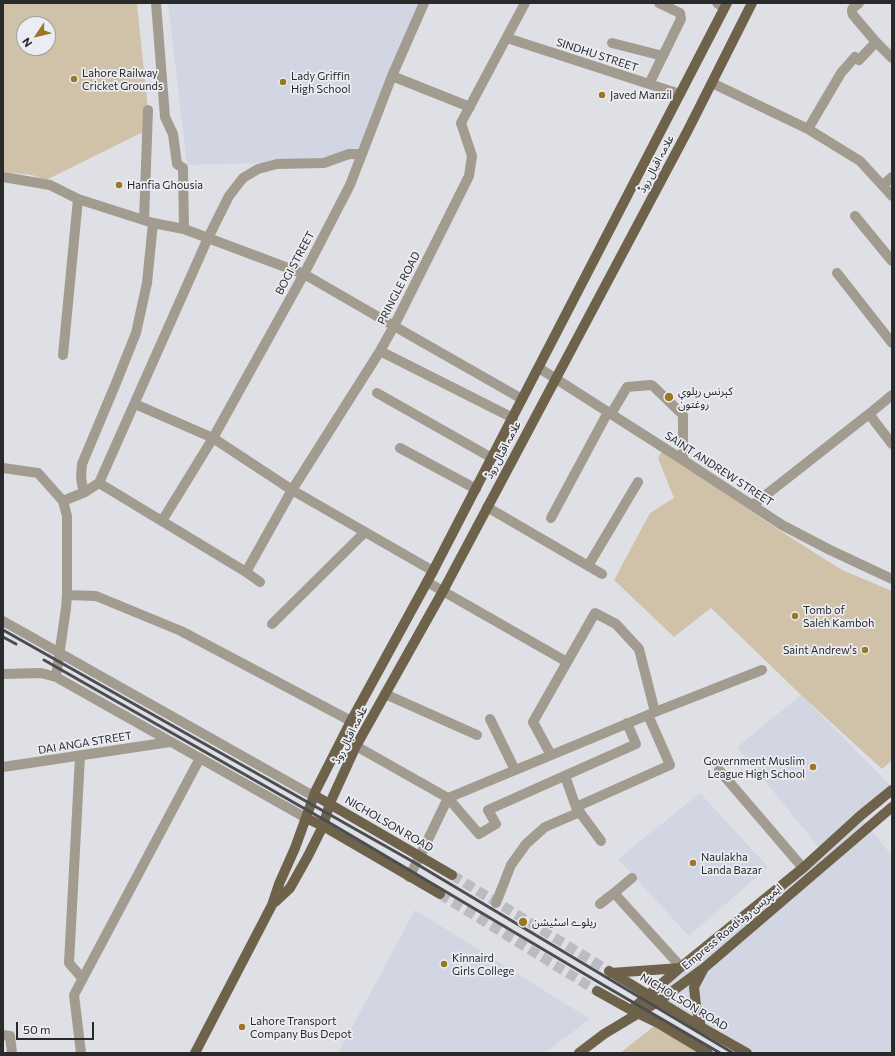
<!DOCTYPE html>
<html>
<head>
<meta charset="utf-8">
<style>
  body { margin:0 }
  #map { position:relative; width:895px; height:1056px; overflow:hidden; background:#dfe0e6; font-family:Commissioner,sans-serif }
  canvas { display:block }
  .frame { position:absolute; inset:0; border:4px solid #292a2c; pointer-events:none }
  .north { position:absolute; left:16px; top:16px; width:40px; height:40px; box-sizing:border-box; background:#ecedf3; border:1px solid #9e9fa3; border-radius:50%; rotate:235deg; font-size:11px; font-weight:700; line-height:16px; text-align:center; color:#292a2c }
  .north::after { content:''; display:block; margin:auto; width:14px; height:18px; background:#9c7723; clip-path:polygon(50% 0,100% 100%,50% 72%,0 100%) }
  .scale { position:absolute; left:16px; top:1022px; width:78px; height:18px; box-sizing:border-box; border:2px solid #292a2c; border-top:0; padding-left:5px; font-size:12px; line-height:14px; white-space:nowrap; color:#292a2c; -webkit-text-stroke:3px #ecedf3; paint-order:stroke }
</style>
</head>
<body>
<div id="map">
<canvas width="895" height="1056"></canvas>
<div class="frame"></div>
<div class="north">N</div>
<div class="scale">50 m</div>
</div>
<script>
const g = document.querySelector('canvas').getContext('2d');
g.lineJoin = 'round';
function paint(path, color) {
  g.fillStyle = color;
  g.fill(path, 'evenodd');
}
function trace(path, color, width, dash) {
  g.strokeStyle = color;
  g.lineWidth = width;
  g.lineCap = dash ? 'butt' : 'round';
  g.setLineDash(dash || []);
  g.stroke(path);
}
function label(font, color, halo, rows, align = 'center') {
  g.font = font + ' Commissioner,"Noto Sans Arabic",sans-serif';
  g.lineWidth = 3.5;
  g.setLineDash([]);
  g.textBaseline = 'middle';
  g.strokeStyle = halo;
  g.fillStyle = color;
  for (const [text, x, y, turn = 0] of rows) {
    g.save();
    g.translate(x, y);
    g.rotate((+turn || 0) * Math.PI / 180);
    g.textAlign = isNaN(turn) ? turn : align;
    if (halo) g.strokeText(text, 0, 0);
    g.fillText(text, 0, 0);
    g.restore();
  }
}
paint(new Path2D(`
  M168,3H422L356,160L187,165Z
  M801,695L892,787L861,817L892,856V1053H744L648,995L821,850L737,747Z
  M700,793L768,867L689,936L618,859Z
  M415,910L590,1019L544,1053H338Z`), '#d2d5e2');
paint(new Path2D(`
  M3,3H137L148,110L147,130L46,180L32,175L3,172ZM24,24H48V48H24Z
  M662,451L779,530L842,570L892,591V760L882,769L801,695L711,608L674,637L614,580L650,513L674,498L658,458Z
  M658,1023L708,1053H620Z`), '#cfc2a8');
trace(new Path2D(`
  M452,875L609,971
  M440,894L597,991`), '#bbbcc1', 10, [10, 5]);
trace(new Path2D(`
  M156,3L165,117L173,134L177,164L183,168L184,229
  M717,3L724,8
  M859,3C854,7 850,8 853,15L876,42L892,58
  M507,38L680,94
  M612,43L663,56
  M392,76L470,107
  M712,83L808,129L860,161L892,196
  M649,84L681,19L680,13L659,3
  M808,129L841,73L855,57L859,60L876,42
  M3,177L50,185L78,199L153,223L184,229L304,274L394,326L522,399
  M883,185L892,177
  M855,216L892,261
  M144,220L148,110
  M837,273L892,343
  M380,351L513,418
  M63,355L78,199
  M539,368L683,460L782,525L830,550L892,579
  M377,393L492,458
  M135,404L213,438L292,490L433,571
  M611,414L627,387L651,385L653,386L683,415V460
  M869,414L892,444
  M400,448L476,489
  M3,468L38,473L63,501
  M99,483L208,238L229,196L243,178L258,169L277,164L324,163L349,154H361
  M85,492C80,483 81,474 82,464L116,383L136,333L147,283L153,223
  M753,505L869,414L892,395
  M487,507L602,574
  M551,518L608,412
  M162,521L213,438L304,274L350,185L392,76L424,3
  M588,566L638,482
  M246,572L292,490L380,351L394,326L469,176L472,156L461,123L525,3
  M427,582L567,662
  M67,595L96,596L181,631L351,721
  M3,621L308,793L314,795
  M272,624L365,532
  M3,674L41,673L56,677L306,818
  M56,677L66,608L67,595V516L63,501L85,492L99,483L246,572L260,582
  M385,694L477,735
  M490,719L515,770
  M356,746L448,798L479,834L496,824L488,810L636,744L627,723
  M551,755L533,722L595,613L616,624L639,649L655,712
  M80,756L69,963L82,978
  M3,767L170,742
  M719,770L803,868
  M565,776L576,807L601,841
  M576,807L670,765L648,715
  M409,877L420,856L448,798L655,712L762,670
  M632,878L614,893L681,967
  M496,903L511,865L526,844L545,827L580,812
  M600,904L614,893
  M3,1035L10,1036L12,1053
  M81,1053L74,995L200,758`), '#a29b8f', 10);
trace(new Path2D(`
  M314,795L452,875
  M306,818L323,826L440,894
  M275,902L290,888L308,856L323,826L330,803L356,746L443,591L688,130L752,3
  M609,971L701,1027L747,1053
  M611,973L680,968
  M597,991L631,1010L658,1023L708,1053
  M631,1010L681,967L803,868L860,816L892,790
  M701,1027L696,1006L694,987L703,970
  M195,1053L272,905L279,884L295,848L316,790L351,721L433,571L727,3
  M579,1053L604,1034L659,1001L704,968L892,807`), '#6e624b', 10);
trace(new Path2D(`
  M3,630L410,860L733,1053
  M3,637L16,644
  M44,660L335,826L605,986L720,1053`), '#4c4d50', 3);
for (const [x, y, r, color] of [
  [74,79,4,"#9c7723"],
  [283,82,4,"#9c7723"],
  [602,95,4,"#9c7723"],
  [119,185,4,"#9c7723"],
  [669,397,5,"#9c7723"],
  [795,616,4,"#9c7723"],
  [865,650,4,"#9c7723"],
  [813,767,4,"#9c7723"],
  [693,863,4,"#9c7723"],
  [523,922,5,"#9c7723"],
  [444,964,4,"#9c7723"],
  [242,1027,4,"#9c7723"]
]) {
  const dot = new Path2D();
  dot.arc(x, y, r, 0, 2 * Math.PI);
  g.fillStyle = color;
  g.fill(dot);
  trace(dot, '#ecedf3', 1.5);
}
label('11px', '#292a2c', '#ecedf3', [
  ["SINDHU STREET",597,55,18],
  ["علامہ اقبال روڈ",656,164,-62],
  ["BOGI STREET",295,263,-62],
  ["PRINGLE ROAD",399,288,-63],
  ["علامہ اقبال روڈ",503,450,-62],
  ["SAINT ANDREW STREET",719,469,33],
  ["علامہ اقبال روڈ",350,735,-63],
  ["DAI ANGA STREET",85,743,-9],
  ["NICHOLSON ROAD",389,824,30],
  ["Empress Road ایمپریس روڈ",732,927,-40],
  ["NICHOLSON ROAD",684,1002,31]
]);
label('11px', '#292a2c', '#ecedf3', [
  ["Lahore Railway",82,73],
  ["Cricket Grounds",82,86],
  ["Lady Griffin",291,76],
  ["High School",291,89],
  ["Javed Manzil",610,95],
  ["Hanfia Ghousia",127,185],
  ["کېرنس رېلوې",678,391],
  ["روغتون",678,404],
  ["Tomb of",803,610],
  ["Saleh Kamboh",803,623],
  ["Saint Andrew's",857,650,"right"],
  ["Government Muslim",805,761,"right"],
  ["League High School",805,774,"right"],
  ["Naulakha",701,857],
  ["Landa Bazar",701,870],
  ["ریلوے اسٹیشن",532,922],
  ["Kinnaird",452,958],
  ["Girls College",452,971],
  ["Lahore Transport",250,1021],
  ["Company Bus Depot",250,1034]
], 'left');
</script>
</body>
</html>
